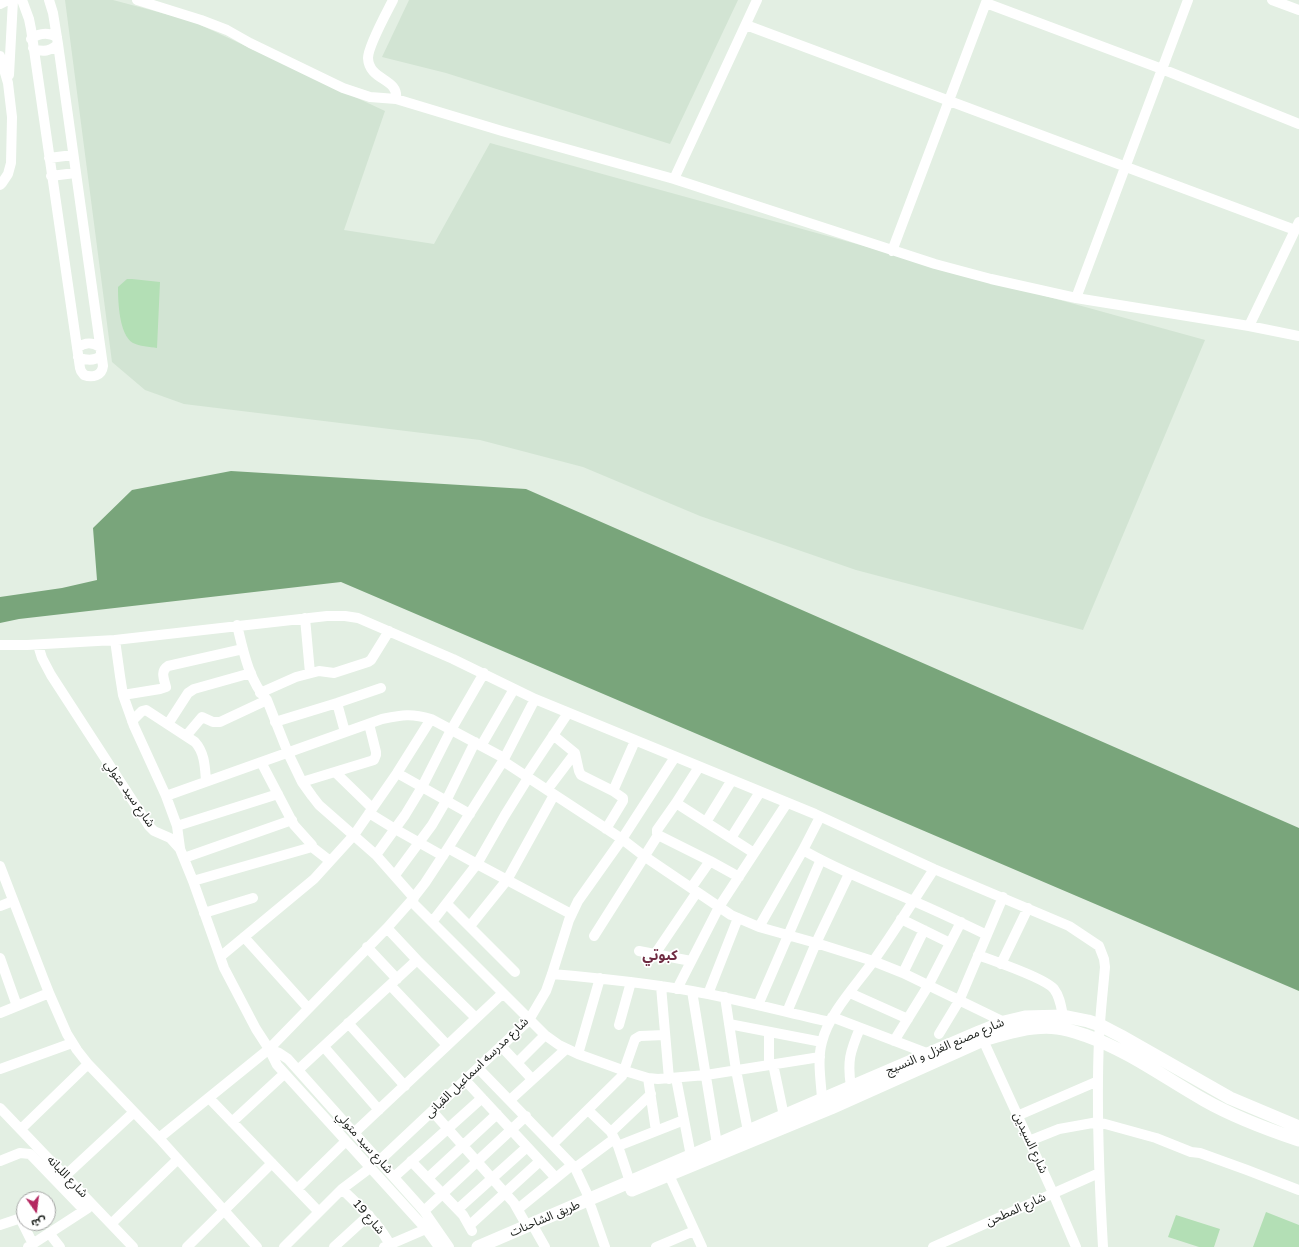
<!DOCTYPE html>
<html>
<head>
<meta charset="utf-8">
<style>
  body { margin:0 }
  #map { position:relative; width:1299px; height:1247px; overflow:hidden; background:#e3efe3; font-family:"Varela Round","Noto Sans Arabic",sans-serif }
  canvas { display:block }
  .north { position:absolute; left:16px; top:1191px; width:40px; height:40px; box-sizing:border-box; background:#fff; border:1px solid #a4a5a4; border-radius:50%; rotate:166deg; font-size:11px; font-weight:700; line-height:16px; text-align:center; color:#1b1f1b }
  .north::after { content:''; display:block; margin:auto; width:14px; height:18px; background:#b42760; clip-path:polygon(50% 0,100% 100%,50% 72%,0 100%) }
</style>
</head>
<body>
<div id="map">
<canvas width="1299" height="1247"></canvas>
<div class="north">ش</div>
</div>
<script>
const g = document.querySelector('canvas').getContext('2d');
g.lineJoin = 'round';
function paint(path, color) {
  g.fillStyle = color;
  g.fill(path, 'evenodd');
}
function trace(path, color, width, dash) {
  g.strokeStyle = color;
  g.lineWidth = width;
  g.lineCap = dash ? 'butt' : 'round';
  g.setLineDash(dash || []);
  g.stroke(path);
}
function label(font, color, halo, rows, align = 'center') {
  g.font = font + ' "Varela Round","Noto Sans Arabic",sans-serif';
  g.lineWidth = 3.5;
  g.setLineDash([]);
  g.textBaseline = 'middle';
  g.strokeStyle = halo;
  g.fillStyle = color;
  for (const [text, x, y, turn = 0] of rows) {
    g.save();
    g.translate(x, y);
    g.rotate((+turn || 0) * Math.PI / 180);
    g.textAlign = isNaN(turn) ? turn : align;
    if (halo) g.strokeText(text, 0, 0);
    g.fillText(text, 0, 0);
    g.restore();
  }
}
paint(new Path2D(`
  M65,0H113L192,21L385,111L344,230L434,244L490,143L1205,340L1083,630L856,570L700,516L583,467L480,440L184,404L145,390L112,362Z
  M409,0H738L670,144L446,73L382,57Z`), '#d2e4d3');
paint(new Path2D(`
  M127,279H132L160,282L157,348C150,347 139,346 133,343C119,335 118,301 118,287Z
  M1266,1212L1299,1225V1247H1253Z
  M1176,1215L1220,1229L1214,1247H1199L1168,1237Z`), '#b3dfb5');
paint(new Path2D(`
  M231,471L526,489L1299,828V991L341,582L19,619L0,623V597L62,588L97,580L93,528L132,490Z`), '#79a57b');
trace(new Path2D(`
  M22,0L29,19L31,29L80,368L81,371L84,375C92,378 102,376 103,366L58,44L53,13L49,0
  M137,0L201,20L227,30L250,43L343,88L370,97L396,99L502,131L674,179L935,264L991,279L1076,298L1249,326L1299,336
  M393,0C387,12 368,46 368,58C369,81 399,78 396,99
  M1272,0L1299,10
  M986,3L1162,69L1299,124
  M0,4L8,0
  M746,25L1295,230
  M31,39C39,33 48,32 57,37
  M33,48C42,53 51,51 58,44
  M0,56L8,83L12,117L11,163L8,174L2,183L0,185
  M9,75L13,0
  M49,158L73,155
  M51,176L75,173
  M674,179L757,0
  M892,251L987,0
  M1076,298L1188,0
  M1249,326L1299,222
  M77,348C85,342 92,342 100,347
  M78,357C87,361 94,361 101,356
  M305,618L310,673
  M237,625C243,650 249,681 267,700L288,753L302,782L312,796L319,805L376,855L414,898
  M115,640L120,676L123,695L134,726L166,796L177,826L180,848
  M0,645H27L115,640L327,616H345L358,618L453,659L535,699L815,814L934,869L1069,926L1099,946L1104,959L1105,967C1103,991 1100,1015 1099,1040C1096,1109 1099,1178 1103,1247
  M38,645L42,658L51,675L149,826L154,831L170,838L180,849L193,881L224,968L256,1029L269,1049L277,1065L426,1229L439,1247
  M260,693L296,677L319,671L334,673L368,662L371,660L389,631
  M123,695L160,689L166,687C164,679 160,671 168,666L243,649
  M337,703L345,732
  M132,721L142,711L146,710L195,742C205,753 205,768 206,781
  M275,722L337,703L381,688
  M168,724L188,693L194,689L251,673
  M553,735L575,753L579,771L581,775L613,791L623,798V801L606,829
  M186,736L202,717L213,722H220L267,700
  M481,746L514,689
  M503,761L622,839L644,856L731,915L759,927L816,943L873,961L903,973L1004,1022
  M261,762L294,825L312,845V847L330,861
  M335,772L372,808
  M397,773L470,814
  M526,776L568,713
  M302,782L374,760L376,755V752L369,724
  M547,790L575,753
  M613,791L635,741
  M166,796L382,719C402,715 411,713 431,719L504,758
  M676,803L754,853
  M369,813L395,829L443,856
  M706,822L732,780
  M177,826L278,794
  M658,835L710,861L739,877
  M731,838L760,792
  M448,848L477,864L571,914
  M803,850C837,870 875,884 911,900C937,911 962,923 987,935
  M376,855L405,815L422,787L451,730L484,673
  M184,858L292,820
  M0,866L49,993L67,1034L77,1050L88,1064L159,1138L257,1247
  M395,875L432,825L446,801L475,742
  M193,881L312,847
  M691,888L710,861
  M411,901L545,1035L559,1045L578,1054L625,1071L648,1078L658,1079L706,1075L820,1057
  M447,904L515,972
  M0,906L13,901
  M204,913L253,898
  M901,919L950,943
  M432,922L477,864L505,815L528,778
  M470,926L507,880L554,795
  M759,927L803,850L820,817
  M387,928L417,960L476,1018
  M594,936L658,835L657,833V830L676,803L699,767
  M244,937L308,1008
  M367,947L397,979
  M639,951L691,961
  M655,954L697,892
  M978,955C994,961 1045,978 1054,989C1060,997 1061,1006 1063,1016
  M220,957L314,879L354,835L397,773L431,719
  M0,958L17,1006
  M1001,964L1028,908
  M903,973L924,930
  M552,974C599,978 646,983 692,991C738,999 784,1012 830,1022
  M390,985L447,1045
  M661,986L669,1079
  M677,989L719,907L787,803
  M692,991L717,1144
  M850,993L908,1019
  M708,994L738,918
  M725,997L736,1070L748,1131
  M758,1005L819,864
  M787,1012L816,943L849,874
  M0,1013L49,993
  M832,1017L929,1054
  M348,1023L405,1086
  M729,1024L822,1042
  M619,1025L631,982
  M939,1034L959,1001L1003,897
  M983,1040L1053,1193L1076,1247
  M894,1041L928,986L961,922
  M501,1046L532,1079
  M324,1047L379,1110
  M269,1049L279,1053L288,1059L424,1211L449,1247
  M578,1054L600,978
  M517,1063L545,1035
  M773,1064L784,1116
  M769,1065V1032
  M478,1068L575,1168L590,1200
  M0,1069L72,1043
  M298,1070L417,960
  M648,1078L656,1131
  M676,1078L691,1156
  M465,1080L556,1178
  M851,1087C847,1061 850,1052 860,1028
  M209,1098L319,1212
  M822,1099C821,1081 817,1060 822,1042C828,1015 856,985 872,963C894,932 914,900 934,869
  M510,1100L566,1049
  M0,1108L133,1247
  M588,1110L611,1132L618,1146L630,1182
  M432,1111L514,1203L527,1226
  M1017,1116L1098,1081
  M232,1122L284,1074
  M21,1129L88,1064
  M611,1132L651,1094
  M354,1133L503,993
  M159,1138L269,1049L387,928L411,901L425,883L448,848L503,761L535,699
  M1029,1141L1059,1129L1098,1122L1156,1138L1191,1152L1200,1153L1247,1170L1299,1190
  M553,1144L622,1076L635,1039L640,1036L665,1035
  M618,1146L684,1120
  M0,1161L20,1153L30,1154L84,1210
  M379,1161L529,1020L546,991L552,974L569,920L578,901L622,839L675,757
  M411,1161L463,1215L472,1231
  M575,1168L614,1139
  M669,1175L702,1247
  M394,1177L482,1098
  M428,1178L497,1114
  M64,1181L65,1176L134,1112
  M297,1189L346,1141
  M342,1189C360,1207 380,1224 391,1247
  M591,1207L605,1247
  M458,1209L527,1147
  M518,1209L572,1165
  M424,1211L526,1116
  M111,1224L178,1159
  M532,1224L545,1247
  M0,1225L18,1219L21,1220L33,1244
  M470,1225L540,1161
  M49,1233L60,1247
  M28,1247L88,1208
  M187,1247L272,1163
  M284,1247L342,1189L370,1168
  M334,1247L369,1215
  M384,1247L426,1229
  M656,1247L694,1231
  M933,1247L1099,1173`), '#fff', 10);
trace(new Path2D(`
  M632,1190L831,1108L983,1040C1006,1033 1033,1025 1057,1028C1067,1029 1078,1033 1087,1036C1129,1051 1165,1078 1204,1100C1234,1117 1266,1129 1299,1140
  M478,1247L979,1032L1004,1022L1025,1017L1063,1016L1088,1021L1100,1025L1121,1036L1230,1098L1299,1127`), '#fff', 13);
label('12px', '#1b1f1b', '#fff', [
  ["شارع سيد متولي",129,794,55],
  ["شارع مصنع الغزل و النسيج",945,1047,-23],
  ["شارع مدرسه اسماعيل القبانى",477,1068,-44],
  ["شارع سيد متولي",364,1143,48],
  ["شارع السيدين",1030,1143,65],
  ["شارع اللبانه",67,1177,46],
  ["شارع المطحن",1016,1210,-24],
  ["شارع 19",368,1217,49],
  ["طريق الشاحنات",545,1219,-23]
]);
label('bold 14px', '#6e2a41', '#fff', [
  ["كبوتي",660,956]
]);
</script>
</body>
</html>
